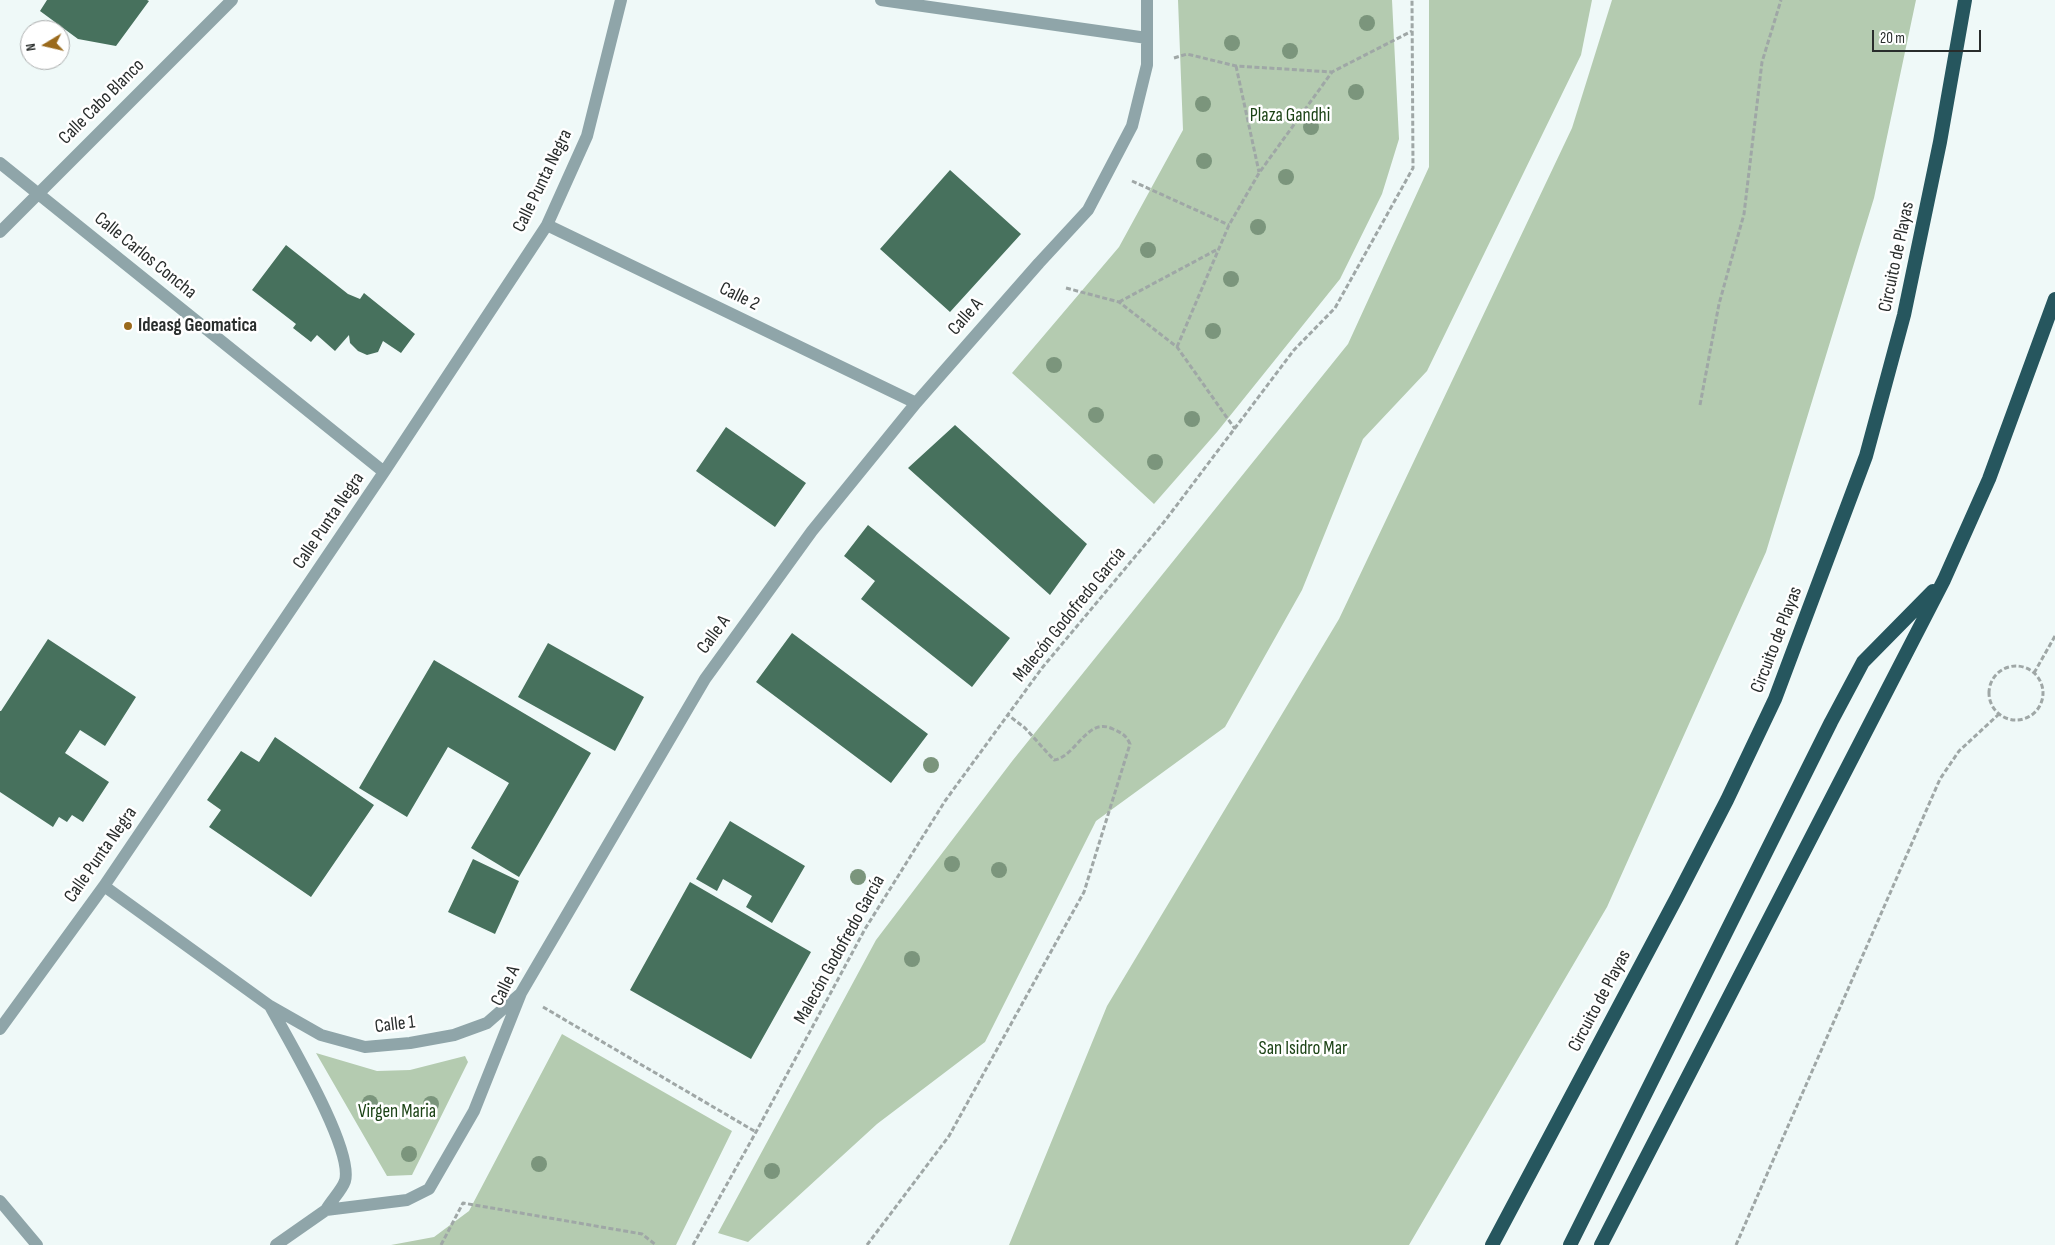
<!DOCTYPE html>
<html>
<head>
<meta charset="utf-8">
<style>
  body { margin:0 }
  #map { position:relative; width:2055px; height:1245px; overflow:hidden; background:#eff9f8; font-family:"Sofia Sans Condensed",sans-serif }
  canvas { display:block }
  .north { position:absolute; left:20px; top:20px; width:50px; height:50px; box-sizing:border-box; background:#fff; border:1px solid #a9abab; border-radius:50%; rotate:261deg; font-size:14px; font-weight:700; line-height:20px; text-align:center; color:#292d2c }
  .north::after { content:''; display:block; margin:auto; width:18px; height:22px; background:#9a6a1c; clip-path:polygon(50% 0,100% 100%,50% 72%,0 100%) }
  .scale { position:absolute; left:1872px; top:30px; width:109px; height:22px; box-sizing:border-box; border:2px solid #292d2c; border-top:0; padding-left:6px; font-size:15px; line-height:18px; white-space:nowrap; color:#292d2c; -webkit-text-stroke:4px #fff; paint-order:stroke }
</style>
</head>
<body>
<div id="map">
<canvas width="2055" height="1245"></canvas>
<div class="north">N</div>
<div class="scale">20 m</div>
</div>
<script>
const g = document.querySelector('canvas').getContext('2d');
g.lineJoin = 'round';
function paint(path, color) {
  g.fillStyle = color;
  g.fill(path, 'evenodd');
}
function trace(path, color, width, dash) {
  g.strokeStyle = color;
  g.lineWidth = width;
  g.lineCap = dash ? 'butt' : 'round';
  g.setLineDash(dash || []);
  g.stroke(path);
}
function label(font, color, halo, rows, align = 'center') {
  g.font = font + ' "Sofia Sans Condensed",sans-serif';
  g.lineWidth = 5;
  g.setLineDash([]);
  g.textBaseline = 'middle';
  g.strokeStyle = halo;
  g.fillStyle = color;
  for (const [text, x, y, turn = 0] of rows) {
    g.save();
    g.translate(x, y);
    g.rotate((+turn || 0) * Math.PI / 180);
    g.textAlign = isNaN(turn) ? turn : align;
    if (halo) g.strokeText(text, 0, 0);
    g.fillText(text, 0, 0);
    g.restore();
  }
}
paint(new Path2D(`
  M1178,0H1392L1399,139L1382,194L1340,279L1217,432L1154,504L1012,373L1119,247L1183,130Z
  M1429,0H1592L1581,55L1427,371L1363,439L1302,590L1225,727L1096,821L985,1042L877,1124L748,1242L718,1233L876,940L1013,760L1348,344L1429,167Z
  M1612,0H1916L1874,198L1766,552L1607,907L1409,1245H1009L1107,1006L1339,619L1572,128Z
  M562,1034L732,1131L676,1245H391L434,1237L469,1211Z
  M316,1053L377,1071L410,1070L465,1056L468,1062L412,1175L387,1176Z`), '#b4cbb0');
paint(new Path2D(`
  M47,0H147L149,1L116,46L78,39L40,11Z
  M950,170L1021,234L950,312L880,249Z
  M286,245L348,294L360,299L364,293L415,334L401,353L383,341L378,352L367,355L358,351L350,343L349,335L335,351L317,335L311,342L293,328L296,324L252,290Z
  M955,425L1087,544L1050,595L908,468Z
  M726,427L806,483L775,527L696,471Z
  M868,525L1010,638L972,687L861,599L875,581L844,556Z
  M792,633L928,734L891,783L756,682Z
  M48,639L136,697L105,746L80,730L65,753L109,782L83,822L72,815L67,822L59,817L53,827L0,792V711H1Z
  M548,643L644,697L615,751L518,697Z
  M434,660L591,753L519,877L471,848L509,783L448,747L407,817L359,788Z
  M275,737L374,805L311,897L209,827L221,810L207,800L241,751L259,762Z
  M730,821L805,866L772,923L746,907L752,896L723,879L717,891L696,879Z
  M473,859L519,881L495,934L448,912Z
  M690,882L811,952L751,1059L630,990Z`), '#47715d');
trace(new Path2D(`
  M1174,58L1187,54L1236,66L1332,72
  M1236,66L1259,172
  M1132,181L1229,225
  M1066,288L1119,302L1177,347L1235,429
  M1119,302L1218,249
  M1177,347L1229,225L1259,173L1332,72L1412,31
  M1700,405L1719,304L1744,214L1762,62L1781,0
  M1989 693a27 27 0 1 1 54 0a27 27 0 1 1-54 0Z
  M2034,673L2055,636
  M543,1007L756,1132
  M441,1245L463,1203L642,1234L656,1245
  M693,1245L756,1132L865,929L945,801L1042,668L1164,522L1294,350L1335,308L1413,168L1412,0
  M867,1245L949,1136L1084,892L1130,744C1126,735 1122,733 1113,729C1087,716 1076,757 1054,760L1025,728L1008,715
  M1736,1245L1940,779L1959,751L1999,714`), '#9fa7a6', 3, [5, 2.5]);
trace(new Path2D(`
  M881,0L1147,38
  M0,163L384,472
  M547,225L916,403
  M0,232L232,0
  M104,886L270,1006L321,1035L365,1047L410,1043L454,1035L487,1023L519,995
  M270,1006C287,1038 354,1149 345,1181C342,1190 331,1201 326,1210
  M0,1029L104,886L384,472L547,225L587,136L621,0
  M276,1245L326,1210L407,1200L429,1189L474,1111L521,993L705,679L812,531L916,403L1039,263L1088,210L1132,126L1147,65V0`), '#8fa5a9', 12);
trace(new Path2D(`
  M0,1201L37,1245`), '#8fa5a9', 12);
trace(new Path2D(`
  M1492,1245L1677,897L1727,800L1775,699L1866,456L1904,315L1940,142L1965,0
  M1570,1245L1831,722L1863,662L1933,591
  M1601,1245L1944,580L1989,479L2055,299`), '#26565e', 14);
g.fillStyle = '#7b957c';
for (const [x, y] of [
  [1367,23],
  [1232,43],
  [1290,51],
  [1356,92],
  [1203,104],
  [1311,127],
  [1204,161],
  [1286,177],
  [1258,227],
  [1148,250],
  [1231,279],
  [1213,331],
  [1054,365],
  [1096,415],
  [1192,419],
  [1155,462],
  [931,765],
  [952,864],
  [999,870],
  [858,877],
  [912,959],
  [370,1103],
  [431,1104],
  [409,1154],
  [539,1164],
  [772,1171]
]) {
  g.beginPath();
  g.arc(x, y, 8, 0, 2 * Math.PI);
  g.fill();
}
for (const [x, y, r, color] of [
  [128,326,5,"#9a6a1c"]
]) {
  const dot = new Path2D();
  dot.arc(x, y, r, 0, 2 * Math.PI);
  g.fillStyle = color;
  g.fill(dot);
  trace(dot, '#fff', 2);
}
label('19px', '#292d2c', '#fff', [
  ["Calle Cabo Blanco",102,102,-45],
  ["Calle Punta Negra",543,181,-64],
  ["Calle Carlos Concha",145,256,39],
  ["Circuito de Playas",1897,257,-78],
  ["Calle 2",739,297,26],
  ["Calle A",966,317,-49],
  ["Calle Punta Negra",329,521,-56],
  ["Malecón Godofredo García",1070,615,-51],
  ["Calle A",714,635,-54],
  ["Circuito de Playas",1777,640,-69],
  ["Calle Punta Negra",101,855,-55],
  ["Malecón Godofredo García",840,950,-61],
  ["Calle A",506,986,-64],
  ["Circuito de Playas",1600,1001,-62],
  ["Calle 1",395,1025,-7]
]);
label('19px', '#1c4316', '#fff', [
  ["Plaza Gandhi",1290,116],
  ["San Isidro Mar",1303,1049],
  ["Virgen Maria",397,1112]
]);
label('bold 19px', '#292d2c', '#fff', [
  ["Ideasg Geomatica",138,326]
], 'left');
</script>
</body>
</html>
